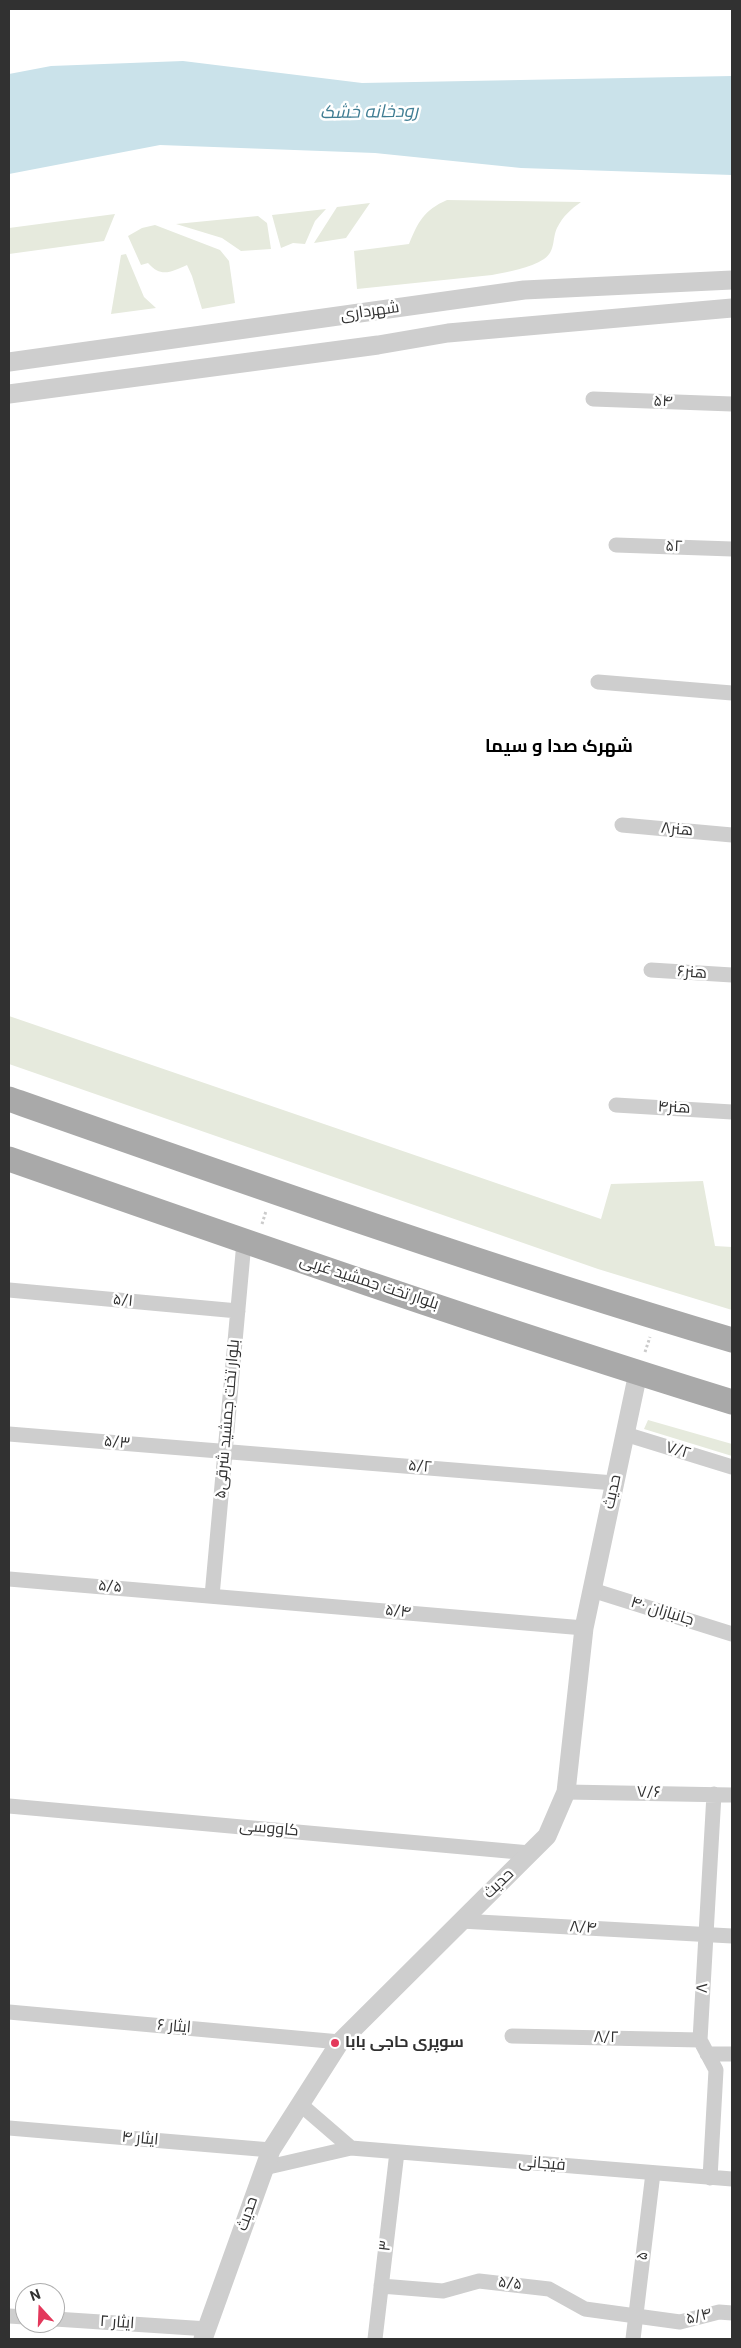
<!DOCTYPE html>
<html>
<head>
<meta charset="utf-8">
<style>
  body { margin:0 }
  #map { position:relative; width:741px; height:2348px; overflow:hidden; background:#fff; font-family:Roboto,sans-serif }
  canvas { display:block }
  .frame { position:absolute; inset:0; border:10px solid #313131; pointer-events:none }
  .north { position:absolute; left:15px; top:2283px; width:50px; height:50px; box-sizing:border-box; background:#fff; border:1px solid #adadad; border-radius:50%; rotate:340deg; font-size:14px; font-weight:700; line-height:20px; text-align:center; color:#313131 }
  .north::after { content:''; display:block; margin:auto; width:18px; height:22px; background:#e3385b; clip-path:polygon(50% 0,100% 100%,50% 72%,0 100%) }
</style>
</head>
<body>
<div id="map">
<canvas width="741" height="2348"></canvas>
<div class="frame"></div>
<div class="north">N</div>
</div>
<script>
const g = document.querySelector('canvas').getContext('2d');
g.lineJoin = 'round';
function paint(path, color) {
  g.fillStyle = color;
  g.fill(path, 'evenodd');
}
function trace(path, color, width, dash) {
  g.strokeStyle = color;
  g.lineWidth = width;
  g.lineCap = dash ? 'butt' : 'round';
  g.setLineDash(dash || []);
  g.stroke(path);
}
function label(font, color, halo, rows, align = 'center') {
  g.font = font + ' Roboto,Cairo,sans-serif';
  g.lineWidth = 5;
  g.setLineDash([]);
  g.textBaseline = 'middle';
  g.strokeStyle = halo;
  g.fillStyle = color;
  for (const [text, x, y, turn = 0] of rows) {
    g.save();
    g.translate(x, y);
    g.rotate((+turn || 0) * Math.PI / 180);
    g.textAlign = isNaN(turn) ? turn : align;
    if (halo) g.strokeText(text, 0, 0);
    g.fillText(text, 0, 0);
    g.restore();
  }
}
paint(new Path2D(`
  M447,200L581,202C571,209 563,216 557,228C552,238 556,251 544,259C530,268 508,272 492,275L357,289L354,251L409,244C418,222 424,210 447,200Z
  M370,203L346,238L314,243L337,207Z
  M326,209L315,221L305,244L293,243L281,248L272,215Z
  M115,214L104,241L9,254V228Z
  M258,216L267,223L271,249L241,251L222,238L176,224Z
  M155,225L220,250L229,261L235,303L202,309L192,276L187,265C171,272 161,278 148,263L141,265L128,236L142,228Z
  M126,254L144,297L156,308L111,314L121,255Z
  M9,1016L601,1219L611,1184L703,1181L715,1246L732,1247V1310L598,1269L9,1064Z
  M648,1420L732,1444V1456L644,1429Z`), '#e6eadd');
paint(new Path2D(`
  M183,61L362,83L732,76V175L521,168L375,153L160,145L9,174V74L51,66Z`), '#cae2ea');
trace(new Path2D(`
  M262,1224L266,1211
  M645,1352L650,1337`), '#cbcbcb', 3, [2.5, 2.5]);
trace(new Path2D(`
  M593,399L732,404
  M616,545L732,549
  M598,682L732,693
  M622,825L732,835
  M651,970L732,975
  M616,1105L732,1112
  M9,1290L238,1311
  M9,1434L614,1483
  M625,1434L732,1467
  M9,1579L584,1628
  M592,1590L732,1634
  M212,1596L244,1242
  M566,1792L732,1795
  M9,1806L530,1853
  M461,1921L732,1936
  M9,2012L340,2042
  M512,2036L700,2040
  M707,2054H732
  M300,2104L351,2148
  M9,2128L271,2150
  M264,2168L351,2148L732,2179
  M710,2178L716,2070L700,2040L714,1794
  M381,2286L443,2291L479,2281L549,2289L585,2309L680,2322L719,2312L732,2313
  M9,2316L25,2317
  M55,2319L208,2329
  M375,2339L397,2152
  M633,2339L653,2173`), '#cecece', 15);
trace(new Path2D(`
  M9,362L524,290L732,280
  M9,394L378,345L448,333L732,308
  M203,2339L271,2150L340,2042L547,1836L566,1792L584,1628L638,1373`), '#cecece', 19);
trace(new Path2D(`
  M9,1099C248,1183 489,1268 732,1340
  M9,1159C249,1243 489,1327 732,1402`), '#a9a9a9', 25);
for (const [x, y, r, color] of [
  [335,2043,5,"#e3385b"]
]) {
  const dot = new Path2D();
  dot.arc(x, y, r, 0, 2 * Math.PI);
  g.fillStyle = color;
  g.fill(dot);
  trace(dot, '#fff', 2);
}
label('16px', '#313131', '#fff', [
  ["شهرداری",370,312,-8],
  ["۵۴",663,402,2],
  ["۵۲",674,547,2],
  ["هنر۸",677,830,5],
  ["هنر۶",692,973,4],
  ["هنر۴",674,1108,3],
  ["بلوار تخت جمشید غربی",369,1283,18],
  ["۵/۱",123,1301,5],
  ["بلوار تخت جمشید شرقی۵",228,1419,-85],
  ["۵/۳",117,1443,5],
  ["۷/۲",678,1451,17],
  ["۵/۲",420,1467,5],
  ["حدیث",613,1492,-78],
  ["۵/۵",110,1587,5],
  ["۵/۴",398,1612,5],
  ["۴۰ جانبازان",662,1612,17],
  ["۷/۶",649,1793,1],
  ["کاووسی",269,1829,5],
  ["حدیث",499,1884,-44],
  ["۸/۴",583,1928,3],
  ["۸",703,1988,-87],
  ["ایثار ۶",174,2027,5],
  ["۸/۲",606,2038,1],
  ["ایثار ۴",140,2139,5],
  ["فیجانی",542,2164,5],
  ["حدیث",248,2214,-71],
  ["۳",386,2246,-83],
  ["۵",643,2256,-83],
  ["۵/۵",510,2284,7],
  ["۵/۴",699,2317,-14],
  ["ایثار ۲",117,2323,4]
]);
label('bold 16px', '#313131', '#fff', [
  ["سوپری حاجی بابا",345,2043]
], 'left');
label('italic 18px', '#3f7d93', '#fff', [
  ["رودخانه خشک",369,113,-1]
]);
label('bold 18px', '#000', '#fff', [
  ["شهرک صدا و سیما",559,747]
]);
</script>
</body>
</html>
